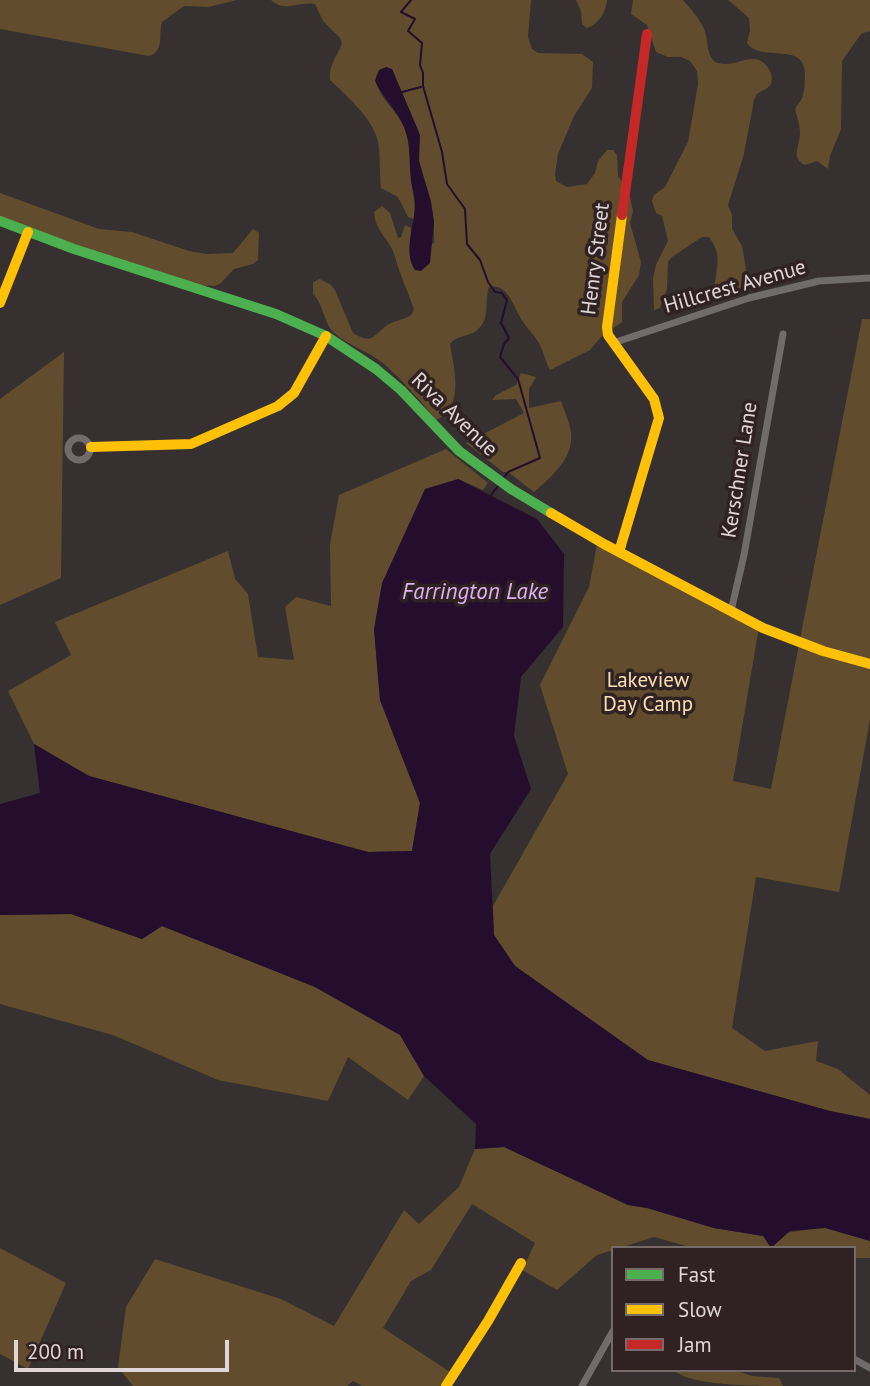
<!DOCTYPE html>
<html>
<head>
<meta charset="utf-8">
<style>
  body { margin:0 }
  #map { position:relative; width:870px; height:1386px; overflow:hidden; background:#363030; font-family:"PT Sans",sans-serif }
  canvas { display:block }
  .legend { position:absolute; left:611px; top:1246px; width:245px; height:126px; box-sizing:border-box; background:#302222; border:2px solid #766a6a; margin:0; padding:9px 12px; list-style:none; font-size:21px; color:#e0d6d7 }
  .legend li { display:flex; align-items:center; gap:14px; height:35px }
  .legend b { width:35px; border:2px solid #766a6a }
  .scale { position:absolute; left:14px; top:1340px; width:215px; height:32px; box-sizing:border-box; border:4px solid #e0d6d7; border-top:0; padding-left:9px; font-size:21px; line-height:24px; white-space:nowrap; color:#e0d6d7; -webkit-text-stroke:5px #302222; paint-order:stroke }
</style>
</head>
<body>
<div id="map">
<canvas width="870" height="1386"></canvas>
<ul class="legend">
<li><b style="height:9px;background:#4caf50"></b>Fast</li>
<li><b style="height:9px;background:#ffc107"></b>Slow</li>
<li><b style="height:9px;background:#c62828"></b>Jam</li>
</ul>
<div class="scale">200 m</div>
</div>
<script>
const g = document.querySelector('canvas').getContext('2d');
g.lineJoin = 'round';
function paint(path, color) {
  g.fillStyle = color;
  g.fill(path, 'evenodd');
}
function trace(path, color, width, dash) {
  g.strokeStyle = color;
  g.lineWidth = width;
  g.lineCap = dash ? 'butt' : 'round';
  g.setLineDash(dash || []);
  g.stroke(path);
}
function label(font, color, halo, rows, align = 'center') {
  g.font = font + ' "PT Sans",sans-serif';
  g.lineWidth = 7;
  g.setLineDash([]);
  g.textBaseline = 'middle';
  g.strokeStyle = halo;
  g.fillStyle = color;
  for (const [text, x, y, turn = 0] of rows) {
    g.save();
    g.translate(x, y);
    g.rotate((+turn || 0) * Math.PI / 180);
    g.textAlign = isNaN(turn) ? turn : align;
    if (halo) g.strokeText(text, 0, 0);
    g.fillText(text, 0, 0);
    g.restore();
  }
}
paint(new Path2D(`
  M0,0H237L208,7L184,6L162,22C158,35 165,51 149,56L0,29Z
  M271,0H531L528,37L532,49L538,53L582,54L593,62L592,88L574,116L558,154L555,174L556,181L567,187L587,184L595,173L598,161L607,150H613L617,155L618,176L629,192L633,211L630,223L641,262L639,275L622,302V322L601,337L590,350L550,370C545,361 544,352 539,343C533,333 524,326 519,315C512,303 507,283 489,287C484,302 491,320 476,331C467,337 457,335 450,344C454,368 465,408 436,420C420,400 403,381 384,364C369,351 348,346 333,332C323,321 324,305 313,294V282L320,279L331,285L335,290L353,333C374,346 373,334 389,324C396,320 404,320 411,315L414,309C408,292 400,275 395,257C391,240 375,232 374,212L382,206L390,213L398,238L401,237L405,225L411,228L410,254L434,243V222L431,202L419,161L418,130L392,69L376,75C374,95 397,109 404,127C412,144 409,163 411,181C413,194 416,206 414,219L408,217L398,197L381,188C379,173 381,151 377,138C371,117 345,94 330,80C328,66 337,56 342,44L340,38L323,21L315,4C298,1 284,13 271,0Z
  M576,0H607C606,12 599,24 587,28L582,24L581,11Z
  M633,0H683C691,9 699,18 704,29C709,41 705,52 715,62C731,68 739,59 754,59C765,59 775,74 771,84C768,89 761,91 757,94L754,100L744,154L728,205L732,215V229L742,246L749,287L738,295L718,297L714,293C715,270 724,257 709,237H702L672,257L668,262L667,289L660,308L654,310L653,278L656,265L668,241L662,216L656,213L652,201L654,195L665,187L688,142L698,84L697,71L690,61L681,57H668L656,52L647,25L631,14Z
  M728,0H870V31L861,34L842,61L841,129L830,156L828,169L817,161L805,165C790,158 800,146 800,133C800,125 797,117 795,109C797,104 802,101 803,95C805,90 804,84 805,78C808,39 762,64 747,43L750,31L749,18Z
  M0,193L99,229L132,232L189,251L207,254L233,253L253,229L259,233L258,260L253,264L234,269L221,283L215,286L195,285L170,275L145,270L0,218Z
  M862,319H870V719L839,892L756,877L732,1028L765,1051L818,1041L816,1061L838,1069L870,1095V1119L830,1111L647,1060L515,966L494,935L493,906L568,774L540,685L589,587L597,544L759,627L733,781L771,789Z
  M64,352L61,578L0,605V399Z
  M521,373L536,377L529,389V408L561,401C564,411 570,422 571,433C574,458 551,477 534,492L508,472H503L466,443L524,413L516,399L492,400L496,395L516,385Z
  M446,449L488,483L483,490L458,479L374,629L380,700L420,803L412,851L368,852L89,776L34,744L8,691L71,655L55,622L228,551L235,579L248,594L258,657L294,660L285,607L296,597L331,606L330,544L339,495Z
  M71,914L142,939L162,926L315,987L400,1035L424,1076L408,1100L348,1057L328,1101L218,1080L113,1035L0,1004V915Z
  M504,1147L628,1205L647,1208L714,1228L764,1236L825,1227L870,1241V1258H854V1248H693L654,1237L620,1248H613V1250L597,1255L557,1290L522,1270L535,1243L472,1204L431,1270L411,1281L383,1328L450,1372L442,1386H362L353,1381L347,1386H133L118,1367L126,1307L155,1259L281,1299L334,1326L404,1210L419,1224L459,1187L475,1149Z
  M0,1248L66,1283L28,1369L0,1354Z
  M674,1370H733L752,1376L779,1378L783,1386C757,1386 689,1386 674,1370Z`), '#614d2d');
paint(new Path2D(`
  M386,67L392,69L420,135L419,161L431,202L434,222L430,263L421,271L415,270C402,251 416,223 415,201C414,194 412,187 411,180C409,162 411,144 404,127C397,110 383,98 375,81L379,70Z
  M458,479L537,519L564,554L563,627L521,677L514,736L531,789L490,854L494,935L515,966L648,1060L830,1111L870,1119V1241L825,1228L790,1231L771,1248L763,1236L714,1228L647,1208L628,1205L504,1147L475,1149L476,1124L424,1076L400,1035L315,987L162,926L142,939L71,914L0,915V804L40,793L34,744L89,776L368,852L412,851L420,803L380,700L374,629L382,583L425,489Z`), '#250d2e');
trace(new Path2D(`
  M411,0L401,12L415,19L408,31L422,43L420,65L423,73V86L442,152L447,184L465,209L467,244L480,260L488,282L495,292L502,293L507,300L501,323L509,338L504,344L500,357L518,379L540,458L508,472L503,479
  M402,92L421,87
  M491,495L498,486`), '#250d2e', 2);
trace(new Path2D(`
  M613,343L749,298L819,281L870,278
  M68 449a11 11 0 1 1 22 0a11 11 0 1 1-22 0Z
  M731,611L744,555L783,334
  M854,1359L870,1368
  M582,1386L613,1331`), '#6f6c6b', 7);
trace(new Path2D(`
  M0,221L74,249L276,314L326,336L376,369L401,390L459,451L511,489L551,513`), '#4caf50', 10);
trace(new Path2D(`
  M0,303L28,232
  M91,447L191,444L278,406L294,393L326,336
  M551,513L604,544L763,628L823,651L870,664
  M619,552L659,418L654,399L608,335L607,327L622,215
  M446,1386L488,1321L521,1263`), '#ffc107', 10);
trace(new Path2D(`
  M622,215L647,34`), '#c62828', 10);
label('21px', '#e0d6d7', '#302222', [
  ["Henry Street",596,259,-83],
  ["Hillcrest Avenue",735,287,-16],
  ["Riva Avenue",454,415,44],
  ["Kerschner Lane",740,470,-81]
]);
label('21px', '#fbe0b5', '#302222', [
  ["Lakeview",648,681],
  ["Day Camp",648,705]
]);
label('italic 23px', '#deb1f6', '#302222', [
  ["Farrington Lake",475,592]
]);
</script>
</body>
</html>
